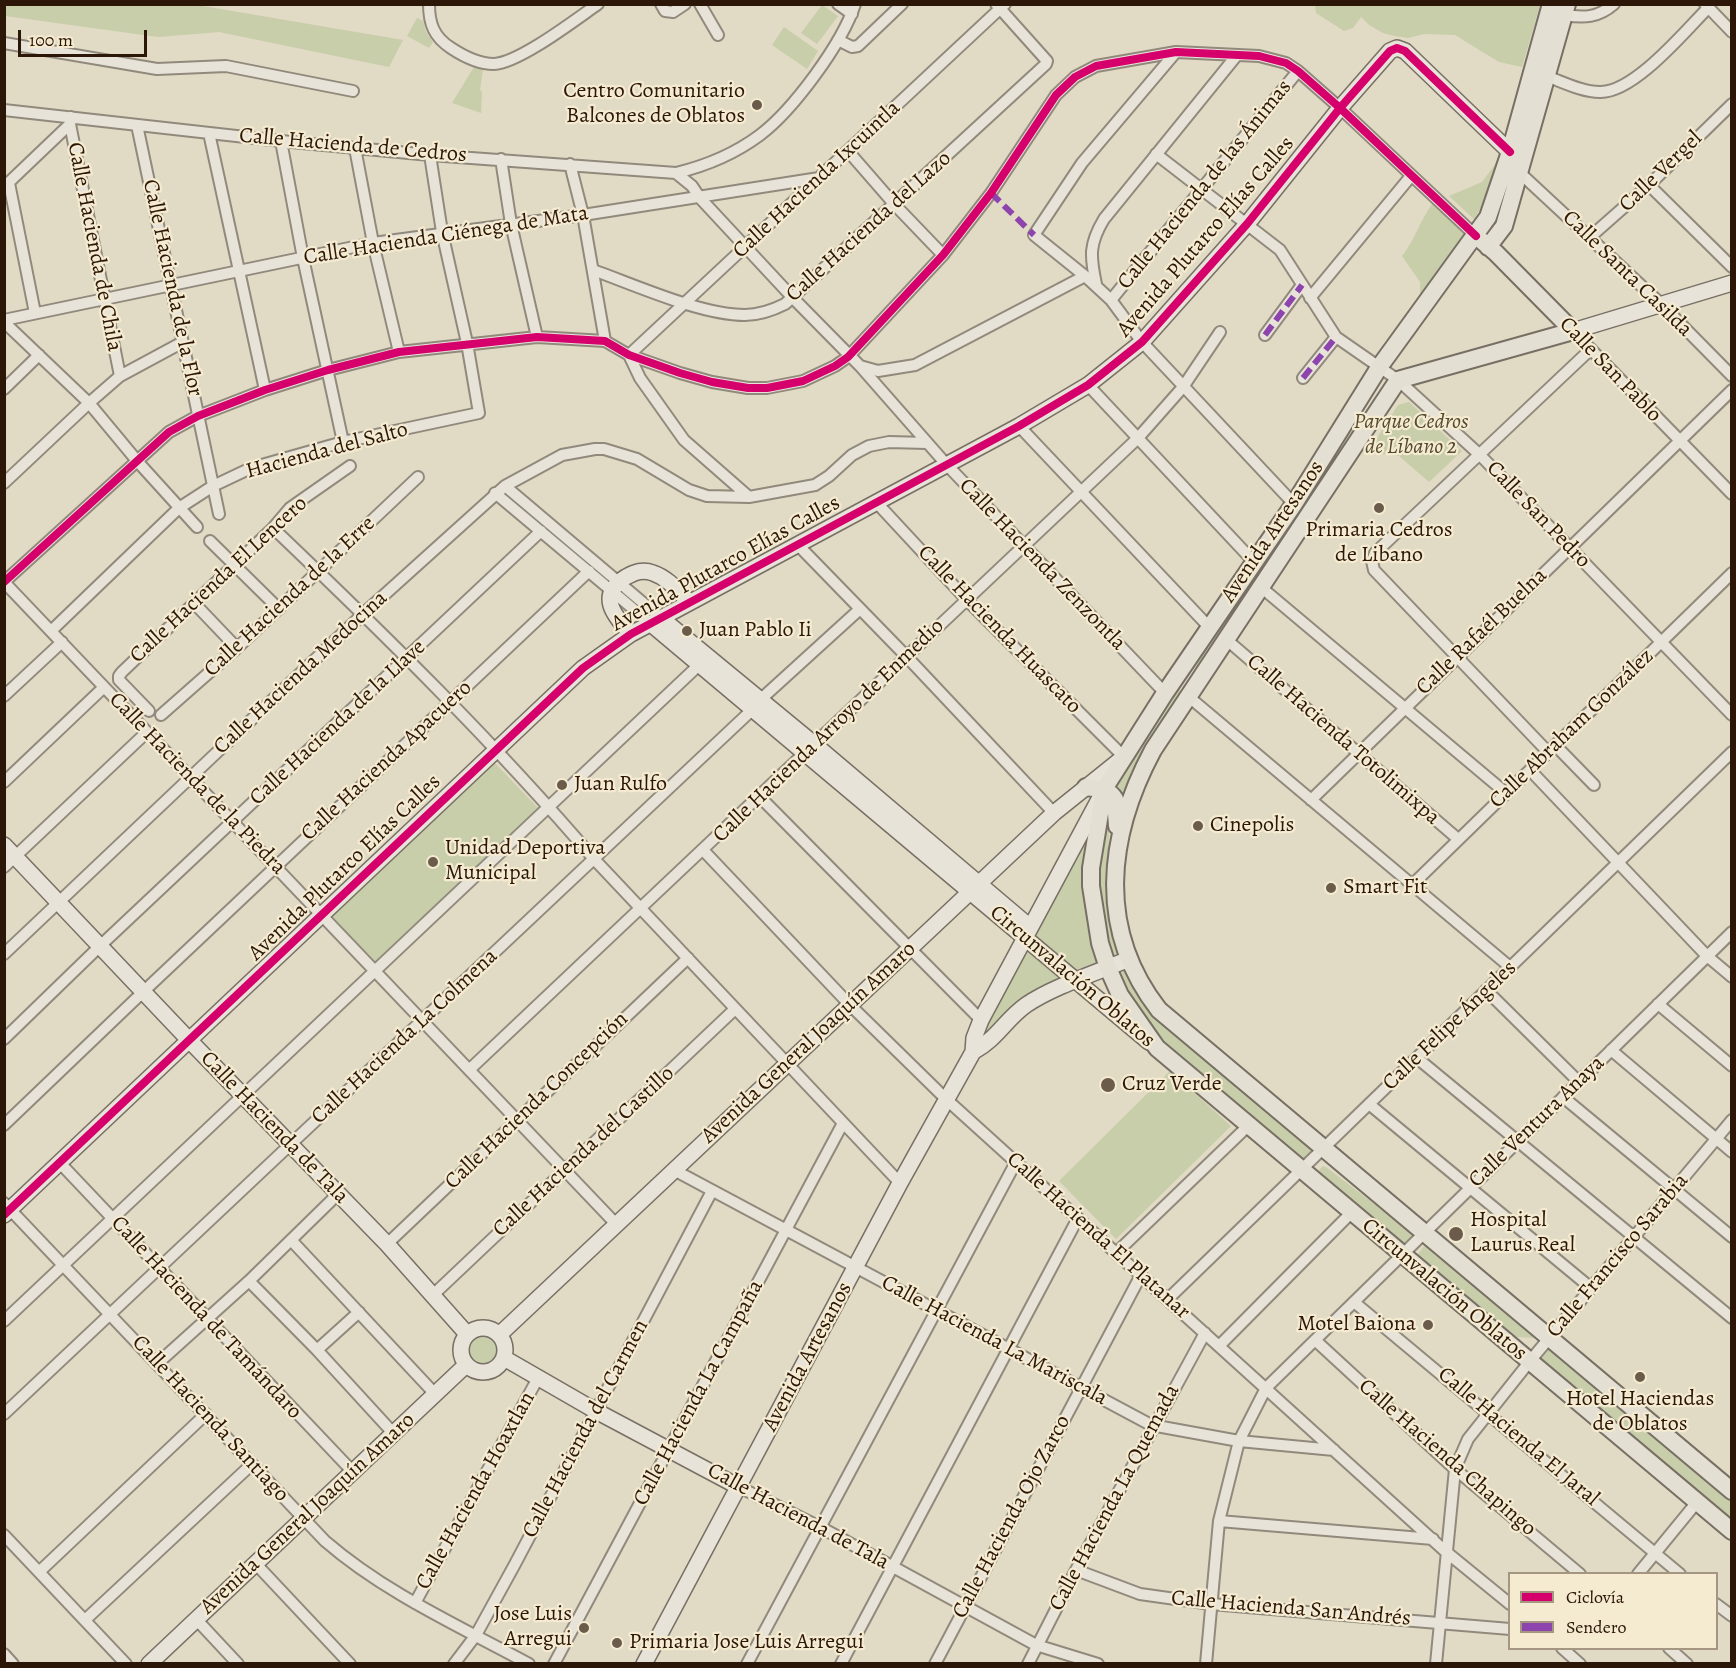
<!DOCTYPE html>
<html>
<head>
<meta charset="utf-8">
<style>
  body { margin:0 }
  #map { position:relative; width:1736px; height:1668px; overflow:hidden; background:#e1dac5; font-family:Alegreya,serif }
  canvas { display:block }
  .frame { position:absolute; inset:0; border:6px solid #2c1607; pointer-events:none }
  .legend { position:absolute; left:1508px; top:1572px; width:210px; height:78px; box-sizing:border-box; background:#f4ebd1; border:2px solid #a49680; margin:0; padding:8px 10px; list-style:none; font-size:18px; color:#2c1607 }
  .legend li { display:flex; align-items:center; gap:12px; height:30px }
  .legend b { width:30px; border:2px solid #a49680 }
  .scale { position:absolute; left:18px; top:30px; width:129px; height:27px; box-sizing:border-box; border:3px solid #2c1607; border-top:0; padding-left:8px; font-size:18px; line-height:21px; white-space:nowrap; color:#2c1607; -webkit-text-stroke:4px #f4ebd1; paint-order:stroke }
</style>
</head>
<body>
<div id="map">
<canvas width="1736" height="1668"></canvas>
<div class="frame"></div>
<ul class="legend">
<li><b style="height:8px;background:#d6006c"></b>Ciclovía</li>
<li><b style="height:8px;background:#8e44ad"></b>Sendero</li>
</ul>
<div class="scale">100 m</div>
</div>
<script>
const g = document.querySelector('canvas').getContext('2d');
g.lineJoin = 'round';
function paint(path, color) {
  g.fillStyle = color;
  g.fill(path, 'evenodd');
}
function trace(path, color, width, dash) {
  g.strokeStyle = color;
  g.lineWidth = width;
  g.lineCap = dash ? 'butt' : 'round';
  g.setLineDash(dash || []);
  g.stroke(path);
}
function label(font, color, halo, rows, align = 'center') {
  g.font = font + ' Alegreya,serif';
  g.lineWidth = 4.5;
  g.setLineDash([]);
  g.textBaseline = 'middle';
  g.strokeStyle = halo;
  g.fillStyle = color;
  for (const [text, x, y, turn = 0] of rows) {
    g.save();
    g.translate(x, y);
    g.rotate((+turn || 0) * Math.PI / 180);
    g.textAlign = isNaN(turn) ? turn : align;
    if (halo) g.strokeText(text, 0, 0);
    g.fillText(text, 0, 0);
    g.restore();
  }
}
paint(new Path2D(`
  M5,4L197,5L403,40L389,67L219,32L158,37L5,16Z
  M822,5L838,16L817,44L801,33Z
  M1315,5V4L1540,5L1522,67L1499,62L1455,35L1424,34L1408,38L1395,36L1383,33L1369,25L1361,17L1353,28L1344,31L1316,13Z
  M417,18L423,21L426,32L433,42L429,48L407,36Z
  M784,27L818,51L807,69L772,45Z
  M474,67L483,69L480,90L482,92L481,113L452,103Z
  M1499,159L1495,184L1474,219L1449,196L1482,182Z
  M1433,203L1466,231L1420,296V282L1402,256C1415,240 1420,220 1433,203Z
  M1385,392L1300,517L1299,504L1352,425Z
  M1409,402L1462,451L1429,482L1399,456L1368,452L1398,405Z
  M1295,514L1296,517L1283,540L1193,682C1186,661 1279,538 1295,514Z
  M1180,684L1179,688L1181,693L1121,808L1111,787Z
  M491,759L538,808L376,962L330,917Z
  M1110,800C1111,827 1107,852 1107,879C1108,900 1119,935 1124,957L1111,963L1095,860Z
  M1092,818L1100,961L1072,971L1031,936Z
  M1025,946L1065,979L979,1047L988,1019Z
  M1125,965L1131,977L1313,1150L1302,1164L1157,1041L1114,971Z
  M1170,1071L1231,1126L1116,1239L1059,1181Z
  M1323,1166L1326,1167L1416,1236L1406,1246L1321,1176L1319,1170Z
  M1424,1246L1534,1336V1338L1517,1337L1493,1326L1418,1259V1254Z
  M463 1351a20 20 0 1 1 40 0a20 20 0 1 1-40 0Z
  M1550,1347L1731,1501V1526L1539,1362Z`), '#c8cdaa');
const street = new Path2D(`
  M429,4C429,24 434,37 451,48C463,56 478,64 494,64C519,63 575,20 598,4
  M661,4L665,11L673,12L685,4
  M700,4L718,35
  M838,4L852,14
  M1705,4L1732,32
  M1564,15C1584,18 1598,18 1614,4
  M838,40L852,47L858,46L902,4
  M4,43L157,69L226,66L353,91
  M1176,52L1082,163L1034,235L1085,276L1111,300L1142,342L1294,504
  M1546,76C1563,82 1582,92 1600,92C1634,93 1685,31 1708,8
  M4,110L281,141L430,155L676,173C705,166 736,153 760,135C793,110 842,44 855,4
  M71,117L70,124L120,376
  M137,125L219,514
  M209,133L265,390
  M281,141L303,258L343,442
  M355,148L373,243L399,352
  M848,151L895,205L943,255
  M1156,154L1280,250L1336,337L1398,380L1480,455L1732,715
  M501,159L511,224L537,337
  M570,164L583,215L605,341
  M676,173L692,186L700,198L793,298L860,366L946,464L1165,693
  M1520,173L1662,305L1732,376
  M9,183L35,313
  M1649,185L1732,267
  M5,186L70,124
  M1589,238L1649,185L1732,104
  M593,270C635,285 701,315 745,315C759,315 773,310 785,304L1046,64L1047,61L996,4
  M1096,284C1090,256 1089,244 1104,219L1237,55
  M1310,298L1411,176
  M1111,300L1298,71
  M4,320L373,243L583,215L819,178
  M4,322L89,403L138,462L197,527
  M1573,331L1732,494
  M1265,335L1302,285
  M860,366L878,371L915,365L1085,276
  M1303,378L1336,337
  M1088,385L1254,562
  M4,389L39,355
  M1019,426L1210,628
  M4,483L89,403L120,376L183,342
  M505,486L661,618
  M495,493L650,623
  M749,497L684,440L640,378L629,355L1005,4
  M876,502L967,600L1124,757
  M273,528C384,634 494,742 594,859L900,1183
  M210,541L279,609
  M797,544L907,657L1054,813
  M4,582L169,432L198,416L265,390L328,370L399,352L537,337L605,341L629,355L680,373L712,382L748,388H767L803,381L835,366L848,357L943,255L991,193L1056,95L1075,77L1096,66L1176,52L1259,56L1286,63L1298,71L1340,108L1476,236
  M4,582L616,1224
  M1262,588L1506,793
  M194,603L237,648
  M51,631L179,508L213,486L251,468L343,442L479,413L467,343L442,232L430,155
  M1227,640L1458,839
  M4,696L62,642
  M1189,697L1510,967
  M760,700L860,609
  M149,711L119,680V676L122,672L273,528L290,508L350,466
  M161,715L237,648L418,477
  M1555,745L1594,785
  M1548,752L1374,570L1372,561L1375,553L1591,349
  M1530,770L1707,956L1732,977
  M4,782L104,687
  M759,796L981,1020
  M1311,800L1732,390
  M703,850L849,1004L946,1099L1445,1551L1510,1604
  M4,867L147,732
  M1412,885L1732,573
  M4,954L363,614L505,486L562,455L595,449H604L637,459L689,490L707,496L749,497L815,485L829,476L852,455L869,446L889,442L927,443
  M1486,990L1579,1082
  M1658,1004L1732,1066
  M4,1039L100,946L541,531
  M1611,1050L1732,1152
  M1417,1058L1732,1318
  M469,1070L1138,438L1183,387L1220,332
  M1563,1097L1732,1237
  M1369,1104L1591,1288
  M4,1125L143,992L589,571
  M60,1163L353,1472
  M674,1170L1151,1425L1239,1441L1334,1450
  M4,1203L325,1541C385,1593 459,1626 529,1664
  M291,1240L436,1395
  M387,1244L688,958
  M1116,1253L1249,1125
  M249,1281L317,1350L394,1434
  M433,1295L735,1009
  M1168,1299L1732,752
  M1354,1302L1680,1574
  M4,1321L700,664
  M1315,1340L1455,1469L1580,1574
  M1219,1346L1352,1212
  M317,1350L359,1312
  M158,1363L249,1281L338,1194
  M4,1414L753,709
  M739,1487L820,1527L1036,1645L1098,1664
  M1219,1521L1433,1539
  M4,1535L126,1664
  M255,1563L350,1664
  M1076,1570L1140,1594L1211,1604L1510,1629
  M39,1572L206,1414
  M1638,1574L1697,1502
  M415,1603L538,1378
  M1716,1604L1732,1616
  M196,1619L238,1664
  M85,1620L252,1464
  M1562,1648L1580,1664
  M1669,1648L1687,1664
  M4,1654L13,1664
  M454,1664L476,1635L515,1564L712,1191
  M554,1664L843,1123
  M747,1664L1016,1162
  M841,1664L1078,1218
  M935,1664L1141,1275
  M1028,1664L1076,1570L1205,1333
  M1206,1664L1219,1521L1239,1441L1266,1388L1732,932
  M1436,1664L1455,1469L1468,1439L1530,1361L1732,1120`);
const secondary = new Path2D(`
  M1573,331L1732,283
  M661,618L814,744L1030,927
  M650,623L1149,1042
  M631,634C613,615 597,595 626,577C635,572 643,569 653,573C668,578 678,591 689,602
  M4,845L189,1040L387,1244L467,1334
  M973,1052C998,1038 1005,1020 1026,1005C1052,987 1098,972 1129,959
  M4,1215L583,668L631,634L1019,426L1088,385L1142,342L1247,224L1340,108L1390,51L1397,48L1405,51L1510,152
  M461 1350a22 22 0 1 1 44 0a22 22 0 1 1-44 0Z
  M499,1335L1054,813L1120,760
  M504,1358L596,1411L739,1487
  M149,1664L466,1365
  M644,1664L900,1183L973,1052L974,1038L981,1020L1103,792`);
const primary = new Path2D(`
  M1551,4L1510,152L1488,217L1380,366L1294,504L1165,693L1104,789L1091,868V886L1100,943L1108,968L1120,995L1157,1048L1732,1531
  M1476,236L1496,253L1573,331L1398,380L1153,750C1107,836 1096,929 1159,1010L1732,1491
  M1488,247L1504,226L1567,4
  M1086,787C1098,789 1108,788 1115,799L1117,826`);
trace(street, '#918a7c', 14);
trace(secondary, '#776f63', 18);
trace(primary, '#776f63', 20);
trace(street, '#e8e3d9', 10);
trace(secondary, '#e8e3d9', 15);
trace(primary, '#e4dfd3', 16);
trace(new Path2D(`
  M991,193L1034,235
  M1265,335L1302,285
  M1303,378L1336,337`), '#8e44ad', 6, [12, 6]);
trace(new Path2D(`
  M4,582L169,432L198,416L265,390L328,370L399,352L537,337L605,341L629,355L680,373L712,382L748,388H767L803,381L835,366L848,357L943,255L991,193L1056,95L1075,77L1096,66L1176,52L1259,56L1286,63L1298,71L1340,108L1476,236
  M4,1215L583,668L631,634L1019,426L1088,385L1142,342L1247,224L1340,108L1390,51L1397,48L1405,51L1510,152`), '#d6006c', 8);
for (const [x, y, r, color] of [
  [757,105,6,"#6b5b4a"],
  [1379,508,6,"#6b5b4a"],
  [687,631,6,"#6b5b4a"],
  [562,785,6,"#6b5b4a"],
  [1198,826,6,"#6b5b4a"],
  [433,862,6,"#6b5b4a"],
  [1331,888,6,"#6b5b4a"],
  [1108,1085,8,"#6b5b4a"],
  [1456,1234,8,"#6b5b4a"],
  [1428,1325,6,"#6b5b4a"],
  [1640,1377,6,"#6b5b4a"],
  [584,1628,6,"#6b5b4a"],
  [617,1643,6,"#6b5b4a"]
]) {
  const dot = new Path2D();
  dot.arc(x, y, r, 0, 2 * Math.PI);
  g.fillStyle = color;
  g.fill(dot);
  trace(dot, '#f4ebd1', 2);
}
label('22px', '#2c1607', '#f4ebd1', [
  ["Centro Comunitario",745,92,"right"],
  ["Balcones de Oblatos",745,117,"right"],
  ["Primaria Cedros",1379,531,"center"],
  ["de Libano",1379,556,"center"],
  ["Juan Pablo Ii",699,631],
  ["Juan Rulfo",574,785],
  ["Cinepolis",1210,826],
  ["Unidad Deportiva",445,849],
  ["Municipal",445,874],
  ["Smart Fit",1343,888],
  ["Cruz Verde",1122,1085],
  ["Hospital",1470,1221],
  ["Laurus Real",1470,1246],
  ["Motel Baiona",1416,1325,"right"],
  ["Hotel Haciendas",1640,1400,"center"],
  ["de Oblatos",1640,1425,"center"],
  ["Jose Luis",572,1615,"right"],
  ["Arregui",572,1640,"right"],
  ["Primaria Jose Luis Arregui",629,1643]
], 'left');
label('22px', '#2c1607', '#f4ebd1', [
  ["Calle Hacienda de Cedros",353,146,5],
  ["Calle Vergel",1661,172,-44],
  ["Calle Hacienda Ixcuintla",817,180,-43],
  ["Calle Hacienda de las Ánimas",1205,185,-51],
  ["Calle Hacienda del Lazo",869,227,-42],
  ["Calle Hacienda Ciénega de Mata",446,236,-9],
  ["Avenida Plutarco Elías Calles",1206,237,-49],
  ["Calle Hacienda de Chila",94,247,79],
  ["Calle Santa Casilda",1627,274,44],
  ["Calle Hacienda de la Flor",172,288,78],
  ["Calle San Pablo",1610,370,46],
  ["Hacienda del Salto",327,451,-15],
  ["Calle San Pedro",1538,515,46],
  ["Avenida Artesanos",1273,532,-56],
  ["Avenida Plutarco Elías Calles",726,564,-29],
  ["Calle Hacienda Zenzontla",1042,565,46],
  ["Calle Hacienda El Lencero",219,580,-43],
  ["Calle Hacienda de la Erre",290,597,-43],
  ["Calle Hacienda Huascato",999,630,46],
  ["Calle Rafaél Buelna",1482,632,-44],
  ["Calle Hacienda Medocina",301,673,-43],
  ["Calle Hacienda de la Llave",338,723,-43],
  ["Calle Abraham González",1572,729,-44],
  ["Calle Hacienda Arroyo de Enmedio",829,731,-44],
  ["Calle Hacienda Totolimixpa",1343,740,41],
  ["Calle Hacienda Apacuero",387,761,-43],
  ["Calle Hacienda de la Piedra",197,784,46],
  ["Avenida Plutarco Elías Calles",345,868,-44],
  ["Circunvalación Oblatos",1072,977,40],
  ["Calle Felipe Ángeles",1450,1026,-44],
  ["Calle Hacienda La Colmena",405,1037,-43],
  ["Avenida General Joaquín Amaro",809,1043,-43],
  ["Calle Hacienda Concepción",537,1101,-44],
  ["Calle Ventura Anaya",1537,1122,-44],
  ["Calle Hacienda de Tala",274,1128,46],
  ["Calle Hacienda del Castillo",584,1152,-43],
  ["Calle Hacienda El Platanar",1098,1236,42],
  ["Calle Francisco Sarabia",1618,1256,-50],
  ["Circunvalación Oblatos",1444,1290,40],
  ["Calle Hacienda de Tamándaro",206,1318,47],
  ["Calle Hacienda La Mariscala",994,1341,28],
  ["Avenida Artesanos",808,1357,-62],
  ["Calle Hacienda La Campaña",699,1393,-62],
  ["Calle Hacienda Santiago",210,1419,47],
  ["Calle Hacienda del Carmen",586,1429,-62],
  ["Calle Hacienda El Jaral",1518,1437,40],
  ["Calle Hacienda Chapingo",1447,1458,41],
  ["Calle Hacienda Hoaxtlan",476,1491,-61],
  ["Calle Hacienda La Quemada",1115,1498,-62],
  ["Avenida General Joaquín Amaro",308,1514,-43],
  ["Calle Hacienda de Tala",798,1517,28],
  ["Calle Hacienda Ojo Zarco",1012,1517,-62],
  ["Calle Hacienda San Andrés",1291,1609,5]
]);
label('italic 22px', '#544a31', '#f4ebd1', [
  ["Parque Cedros",1411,423],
  ["de Líbano 2",1411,448]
]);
</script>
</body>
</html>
